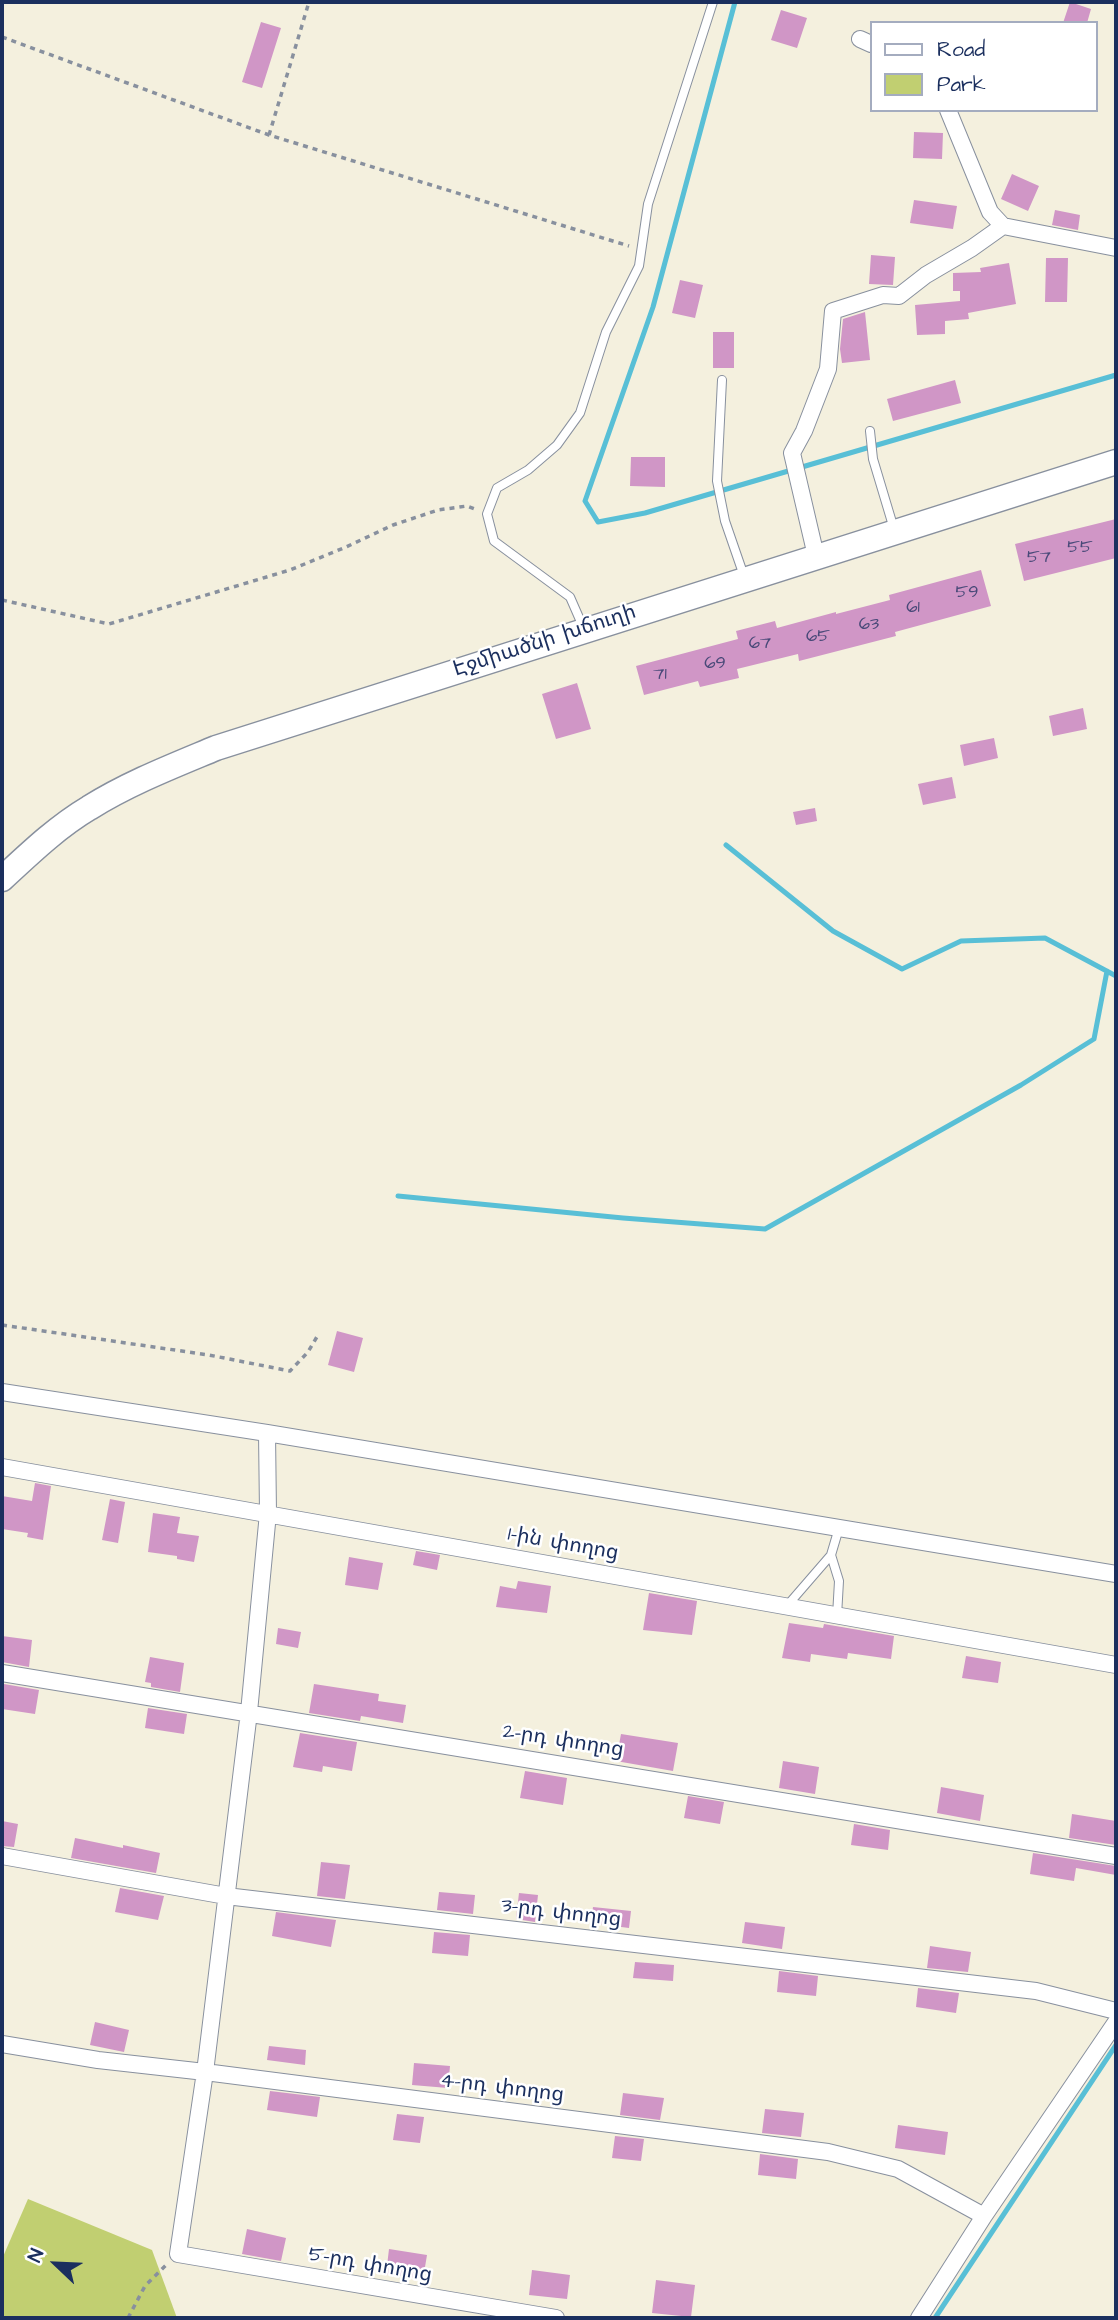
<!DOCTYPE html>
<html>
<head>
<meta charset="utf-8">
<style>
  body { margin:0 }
  #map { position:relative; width:1118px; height:2320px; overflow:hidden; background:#f4f0de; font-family:"Architects Daughter",sans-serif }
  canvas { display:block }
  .frame { position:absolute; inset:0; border:4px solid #1b2f5e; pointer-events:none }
  .legend { position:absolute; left:870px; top:21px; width:228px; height:91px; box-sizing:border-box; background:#fff; border:2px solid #a4acbf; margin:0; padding:9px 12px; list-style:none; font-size:21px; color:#1b2f5e }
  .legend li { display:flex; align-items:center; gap:14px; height:35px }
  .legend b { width:35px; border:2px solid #a4acbf }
  .north { position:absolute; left:21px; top:2229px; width:70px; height:70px; -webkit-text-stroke:5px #fff; paint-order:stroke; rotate:293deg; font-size:19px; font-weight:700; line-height:28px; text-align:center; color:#1b2f5e }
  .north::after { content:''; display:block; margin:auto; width:24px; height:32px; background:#1b2f5e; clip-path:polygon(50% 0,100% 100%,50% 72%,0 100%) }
</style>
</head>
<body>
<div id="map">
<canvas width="1118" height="2320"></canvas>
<div class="frame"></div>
<ul class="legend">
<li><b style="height:9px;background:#fff"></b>Road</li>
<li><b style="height:19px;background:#c1cf71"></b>Park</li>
</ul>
<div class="north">N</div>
</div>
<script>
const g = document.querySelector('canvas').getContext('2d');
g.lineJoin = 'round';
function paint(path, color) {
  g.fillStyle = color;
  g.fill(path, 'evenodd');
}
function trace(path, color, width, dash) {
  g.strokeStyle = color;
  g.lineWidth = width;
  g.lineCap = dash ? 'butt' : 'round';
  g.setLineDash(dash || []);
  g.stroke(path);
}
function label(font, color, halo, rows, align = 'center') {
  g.font = font + ' "Architects Daughter","Noto Sans Armenian",sans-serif';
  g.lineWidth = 5;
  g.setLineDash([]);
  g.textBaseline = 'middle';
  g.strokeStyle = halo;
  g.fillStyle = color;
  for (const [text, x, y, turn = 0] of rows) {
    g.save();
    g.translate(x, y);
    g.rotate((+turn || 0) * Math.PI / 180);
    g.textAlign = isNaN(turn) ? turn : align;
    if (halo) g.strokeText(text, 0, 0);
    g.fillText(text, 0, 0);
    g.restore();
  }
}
paint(new Path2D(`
  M28,2199L152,2250L177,2318H2V2259Z`), '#c1cf71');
trace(new Path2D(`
  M735,2L653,307L585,501L598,522L645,513L1116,375
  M726,845L833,931L902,969L961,941L1045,938L1116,976
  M398,1196L623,1218L765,1229L1021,1085L1094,1039L1107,971
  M935,2318L1116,2045`), '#58bfd6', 5);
paint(new Path2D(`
  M1070,2L1091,9L1087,23H1063Z
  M781,10L807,18L797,48L771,40Z
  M261,22L281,28L262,88L242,82Z
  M914,132L943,133L942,159L913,158Z
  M1012,174L1039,186L1028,211L1001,199Z
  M914,200L957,206L953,229L910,223Z
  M1055,210L1080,215L1078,230L1052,225Z
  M871,255L895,257L893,285L869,284Z
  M1046,258H1068L1067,302H1045Z
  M1009,263L1016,304L968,313L969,319L945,321V334L917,335L915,305L960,301V291H953V273L981,272L980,268Z
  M680,280L703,285L695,318L672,313Z
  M865,312L870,360L842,363L840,349L843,319Z
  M713,332H734V368H713Z
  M955,380L961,403L893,421L887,399Z
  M631,457H665V487L630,486Z
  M1116,519V558L1024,581L1015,544Z
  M981,570L991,606L895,632L896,636L799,661L798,654L737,669L739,678L700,687L698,681L644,695L636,666L738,639L736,631L775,621L777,628L836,612V614L890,600L889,595Z
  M577,683L591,729L556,739L542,694Z
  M1083,708L1087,729L1053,736L1049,716Z
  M994,738L998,758L964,766L960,745Z
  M952,777L956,798L923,805L918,784Z
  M815,808L817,821L796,825L793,812Z
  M337,1331L363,1338L354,1372L328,1365Z
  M35,1483L51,1486L43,1540L27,1537L28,1533L2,1529V1496L32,1501Z
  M110,1499L125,1502L118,1543L102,1540Z
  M153,1513L180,1517L177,1533L199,1536L194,1562L177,1559V1556L148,1552Z
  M416,1551L440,1555L437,1570L413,1565Z
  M349,1557L383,1563L378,1590L345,1585Z
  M518,1581L551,1586L547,1613L496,1607L500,1586L516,1589Z
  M649,1593L697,1601L692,1635L643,1630Z
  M789,1623L823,1628L824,1624L894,1636L891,1659L848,1653L847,1659L811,1654L810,1662L782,1658Z
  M278,1628L301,1632L298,1648L276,1644Z
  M2,1636L32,1640L29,1667L2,1662Z
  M966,1656L1001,1662L998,1683L962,1678Z
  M150,1657L184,1663L180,1692L151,1687V1683L145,1682Z
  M4,1684L39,1690L35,1714L2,1709Z
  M314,1684L379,1694L378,1701L406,1705L403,1723L361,1716L360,1721L309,1713Z
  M148,1708L187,1714L184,1734L145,1728Z
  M300,1733L357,1742L352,1771L323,1766L322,1772L293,1767Z
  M621,1734L678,1743L673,1771L616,1761Z
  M783,1761L819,1767L815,1794L779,1788Z
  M525,1771L567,1778L563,1805L520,1798Z
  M941,1787L984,1795L980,1821L937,1813Z
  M688,1796L724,1802L720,1824L684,1818Z
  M1072,1814L1116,1821V1845L1069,1838Z
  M2,1821L18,1824L14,1847L2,1846Z
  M854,1824L890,1830L888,1850L851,1845Z
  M75,1838L123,1848V1845L160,1853L156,1873L71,1858Z
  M1033,1853L1116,1866V1875L1076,1868L1074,1881L1030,1874Z
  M321,1862L350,1865L345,1899L317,1896Z
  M120,1888L164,1896L158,1920L115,1912Z
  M439,1892L475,1895L473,1914L437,1910Z
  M519,1893L538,1895L535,1922L516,1919Z
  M593,1907L631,1911L629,1928L591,1923Z
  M276,1912L336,1920L331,1947L272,1936Z
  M745,1922L785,1927L782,1949L742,1943Z
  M434,1932L470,1935L468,1956L432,1953Z
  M930,1946L971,1952L968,1972L927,1968Z
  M635,1962L674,1965L673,1981L633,1978Z
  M779,1971L818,1976L816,1996L777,1992Z
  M918,1988L959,1993L956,2013L916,2007Z
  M95,2022L129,2030L124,2052L90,2045Z
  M269,2046L306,2050L305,2065L267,2060Z
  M414,2063L450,2066L448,2088L412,2085Z
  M270,2091L320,2097L317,2117L267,2110Z
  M623,2093L664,2098L660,2120L620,2115Z
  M765,2109L804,2113L801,2137L762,2133Z
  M397,2114L424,2117L420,2143L393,2140Z
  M898,2125L948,2132L945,2155L895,2148Z
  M615,2136L644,2139L641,2161L612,2158Z
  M760,2154L798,2159L796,2179L758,2175Z
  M247,2229L286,2238L281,2261L242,2254Z
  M389,2249L427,2255L423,2279L386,2274Z
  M532,2270L570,2275L567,2299L529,2295Z
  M656,2280L695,2285L691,2317L652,2313Z`), '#d096c6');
const lane = new Path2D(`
  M722,380L717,481L725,521L744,576
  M870,431L873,459L894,529
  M584,629L570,597L494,541L487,514L497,488L528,470L557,445L580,413L606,332L639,266L648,204L713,2
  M831,1555L839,1581L837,1616
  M786,1607L831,1555L839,1528`);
const street = new Path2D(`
  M860,39L871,44
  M948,110L990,212L1003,226L1116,248
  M816,556L792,453L804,431L828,369L833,311L883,295L899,296L926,275L972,248L1003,226
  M2,1392L267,1433L1116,1574
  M267,1433L268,1513L249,1712L205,2072L178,2254L556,2318
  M2,1467L1116,1665
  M2,1673L1116,1856
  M2,1856L226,1896L1036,1991L1116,2011
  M2,2044L98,2060L205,2072L828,2152L898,2169L984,2216
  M919,2318L984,2216L1116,2022`);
const primary = new Path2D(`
  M2,879C29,854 57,827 89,808C129,783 173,766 216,748L1116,462`);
trace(lane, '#88909e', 10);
trace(street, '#88909e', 18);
trace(primary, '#88909e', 27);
trace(new Path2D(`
  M2,37L269,135L629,246
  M269,135L309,2
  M2,600L109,624L290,570L346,547L393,525L438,510L467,506L475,509
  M2,1325L209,1355L290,1371L308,1352L318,1335
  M128,2318L145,2286L166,2265`), '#88909e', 3.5, [5, 5]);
trace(lane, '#fff', 8);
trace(street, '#fff', 16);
trace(primary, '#fff', 24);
label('18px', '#484978', null, [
  ["55",1080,548],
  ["57",1039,558],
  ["59",967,593],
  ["61",913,608],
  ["63",869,625],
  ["65",818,637],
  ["67",760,644],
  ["69",715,664],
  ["71",660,675]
]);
label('21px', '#1b2f5e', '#fff', [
  ["Էջմիածնի խճուղի",545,642,-18],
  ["1-ին փողոց",563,1545,10],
  ["2-րդ փողոց",563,1742,9],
  ["3-րդ փողոց",561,1914,7],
  ["4-րդ փողոց",502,2089,7],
  ["5-րդ փողոց",370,2266,10]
]);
</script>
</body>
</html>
